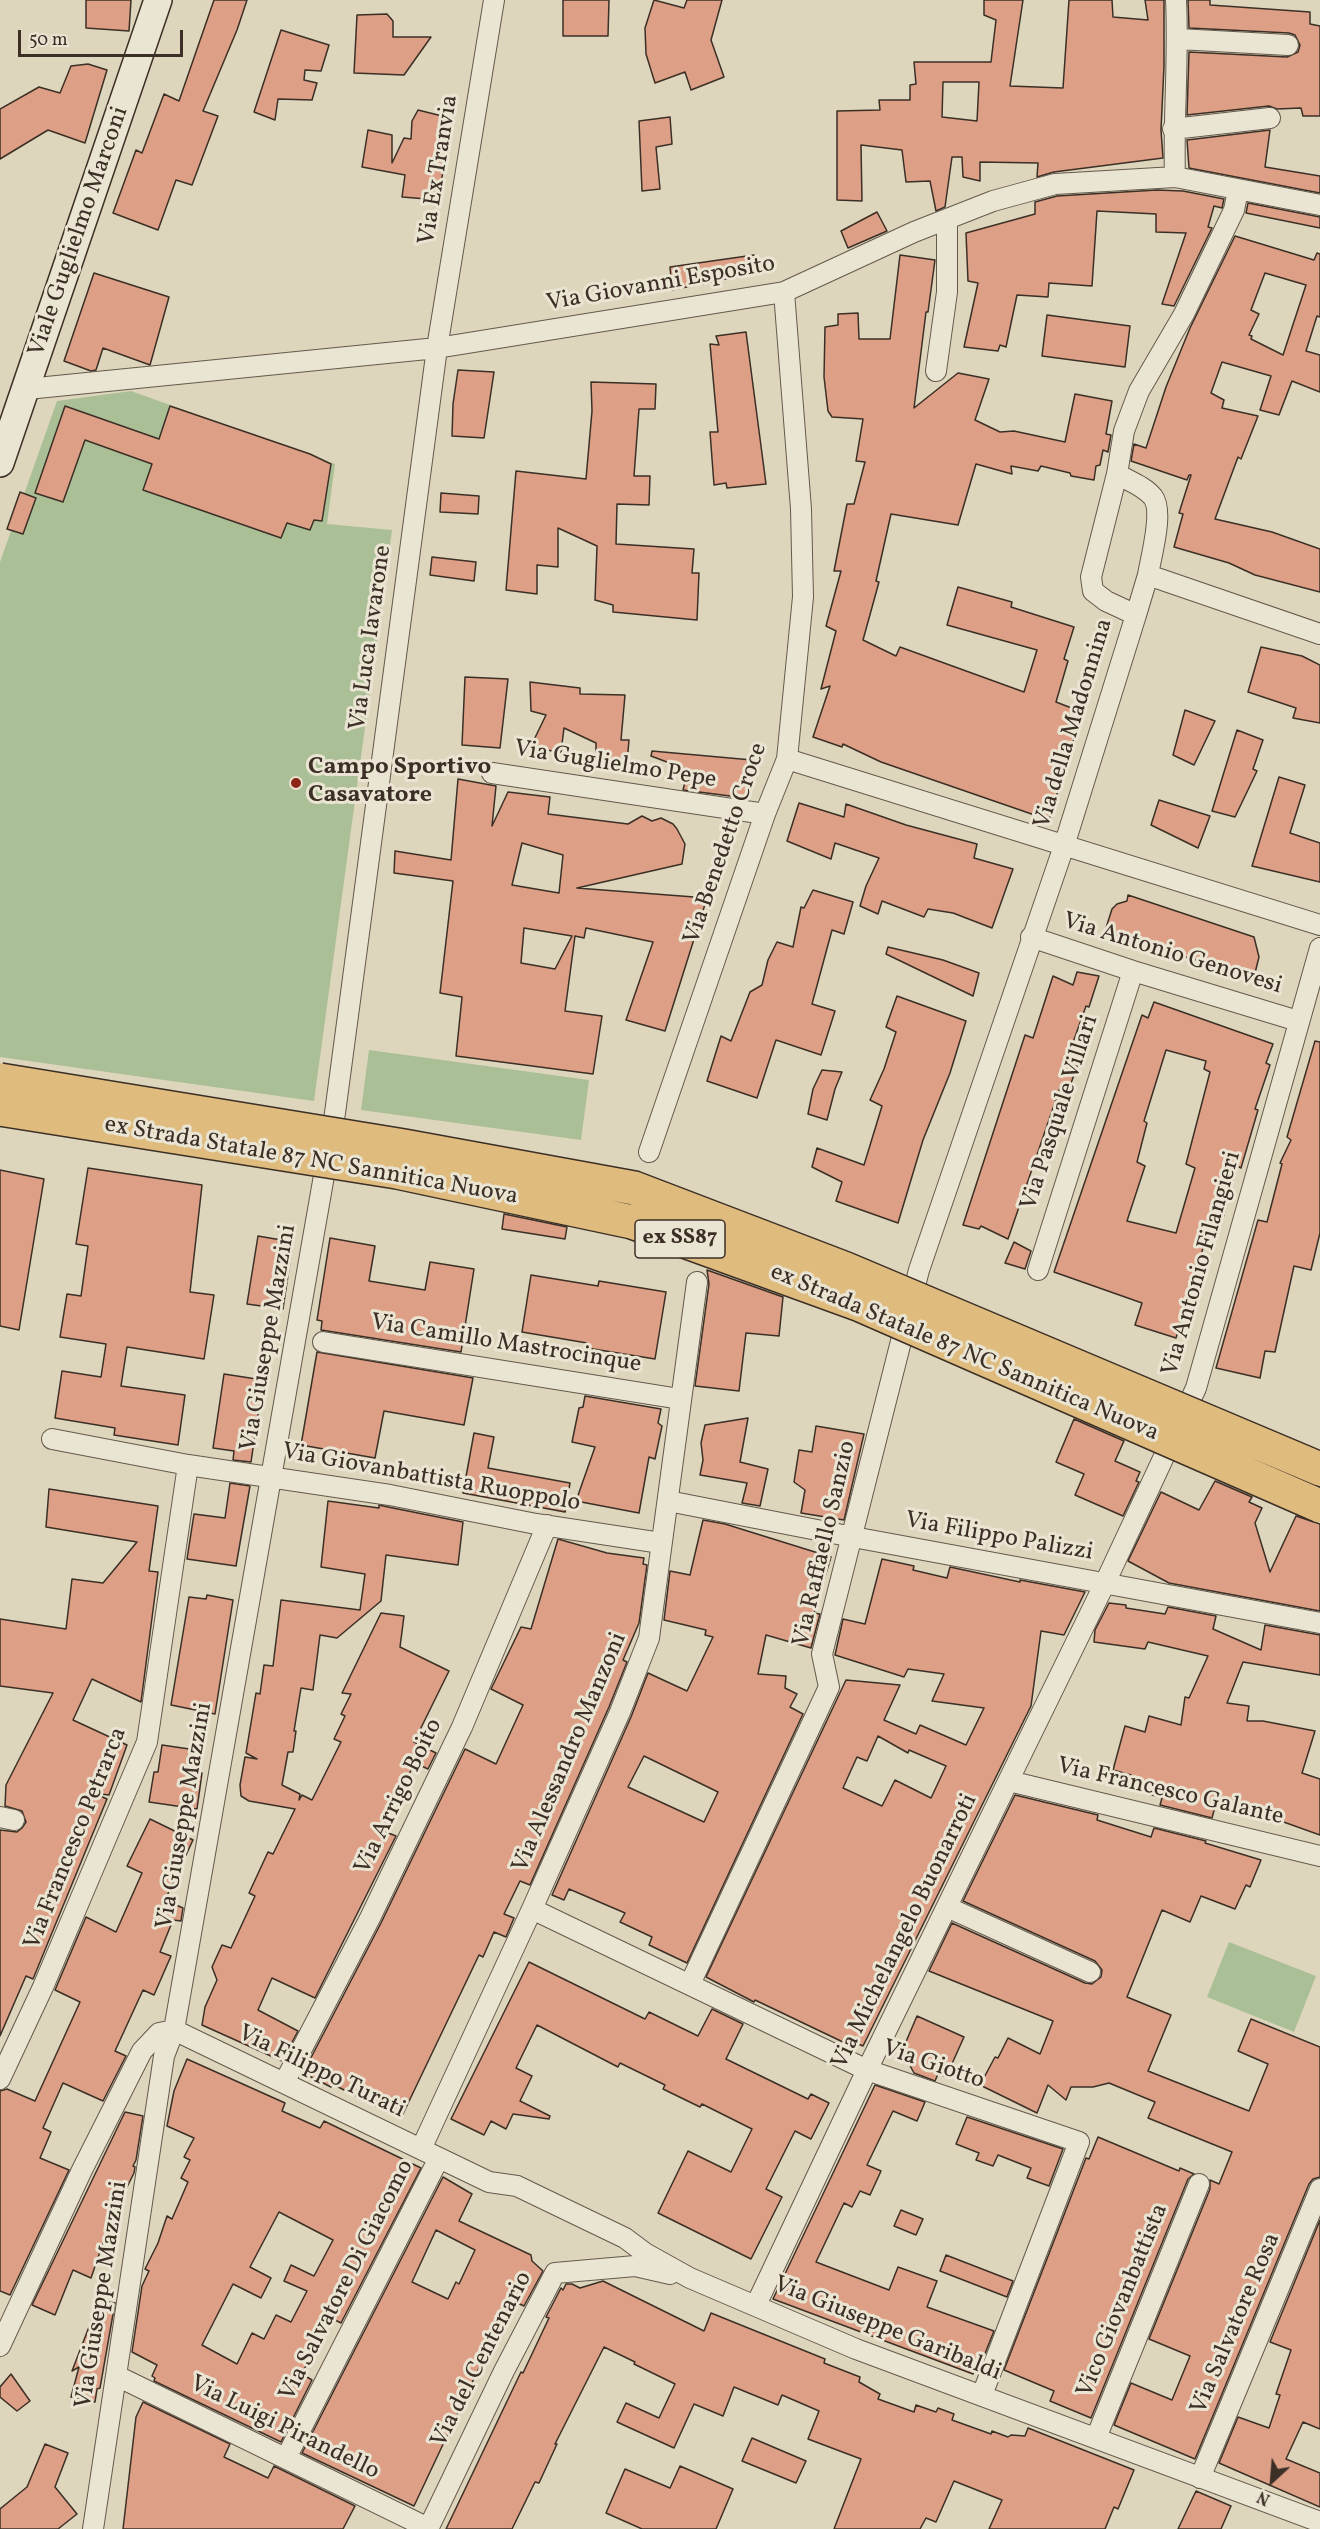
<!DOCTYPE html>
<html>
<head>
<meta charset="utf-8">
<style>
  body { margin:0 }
  #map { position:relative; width:1320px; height:2529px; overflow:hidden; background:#ded6bc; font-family:Vollkorn,serif }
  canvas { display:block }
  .north { position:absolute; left:1242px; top:2451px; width:60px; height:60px; -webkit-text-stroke:4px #eae4d3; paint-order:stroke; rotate:206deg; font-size:16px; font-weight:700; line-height:24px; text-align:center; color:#3b2f26 }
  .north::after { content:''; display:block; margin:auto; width:21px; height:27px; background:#3b2f26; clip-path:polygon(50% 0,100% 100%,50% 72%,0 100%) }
  .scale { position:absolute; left:18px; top:30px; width:165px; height:27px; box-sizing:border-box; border:3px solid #3b2f26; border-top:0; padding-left:8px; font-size:18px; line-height:21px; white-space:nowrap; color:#3b2f26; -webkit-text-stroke:4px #eae4d3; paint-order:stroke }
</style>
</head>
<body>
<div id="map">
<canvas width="1320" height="2529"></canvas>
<div class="north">N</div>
<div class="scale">50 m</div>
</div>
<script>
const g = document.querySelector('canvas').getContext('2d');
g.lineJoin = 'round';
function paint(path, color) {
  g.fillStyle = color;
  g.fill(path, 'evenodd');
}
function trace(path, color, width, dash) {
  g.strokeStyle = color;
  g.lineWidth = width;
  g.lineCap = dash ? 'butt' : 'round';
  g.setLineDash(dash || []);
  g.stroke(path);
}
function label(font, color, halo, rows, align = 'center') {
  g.font = font + ' Vollkorn,serif';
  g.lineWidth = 6;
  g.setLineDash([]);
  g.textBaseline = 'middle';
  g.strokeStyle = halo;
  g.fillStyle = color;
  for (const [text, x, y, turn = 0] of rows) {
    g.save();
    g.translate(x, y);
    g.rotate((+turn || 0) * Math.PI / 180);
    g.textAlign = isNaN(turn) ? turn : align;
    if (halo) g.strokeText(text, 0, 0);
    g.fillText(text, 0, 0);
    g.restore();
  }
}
paint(new Path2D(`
  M131,391L335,464L327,524L392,530L314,1101L0,1057V562L57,401Z
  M369,1050L589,1080L581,1140L361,1110Z
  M1229,1942L1316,1976L1294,2032L1207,1997Z`), '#abbf96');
const building = new Path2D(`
  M86,0H131L129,31L86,28Z
  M214,0H247L237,30L203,111L218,116L192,185L176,180L158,230L113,213L136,150L142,153L164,94L179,101Z
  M563,0H609L608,36H563Z
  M654,0L684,8L687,0H722L711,40L724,77L691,90L685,72L655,83L646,54L645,28Z
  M984,0H1023L1010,86L1063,88L1069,0H1112L1113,17L1148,20L1145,0H1164V66L1161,130L1163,158L1054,172L1037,177L1038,163L980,162V181L963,177L962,157H952L945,207L936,211L930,181L906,182L902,150L861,145L862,201L837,200V111L880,110L879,100H910V85L916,84L914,62H991L996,20L984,15ZM943,82H979L977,121L942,117Z
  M1188,0H1210V5L1310,12V24L1320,26V116H1303L1301,108L1277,109L1269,106L1187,115L1189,52L1287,57L1298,52L1300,45L1295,35L1289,33L1189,28Z
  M387,14L393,21V37H431L404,75L354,73L357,15Z
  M281,30L329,45L321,71L305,70L304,80L317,83L312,100L278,99L275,120L254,112Z
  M88,64L107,70L85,143L48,130L0,159V109L39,87L60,93L71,66Z
  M418,110L450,118L439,200L402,197L405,175L362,167L368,130L392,135V163L404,138L411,139L412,121Z
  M670,117L672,144L656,147L660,189L642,191L639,121Z
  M1270,130L1265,167L1320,176V193L1189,168L1187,140Z
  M1157,190L1183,191L1224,199L1222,208L1214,206L1208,227L1212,228L1174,306L1162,304L1186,233L1156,232V214L1097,211L1092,286L1049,283L1048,297L1017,295L1006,347L1000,345L998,351L964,347L978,283L968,281L966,233L1035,214V202L1057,196Z
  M1248,203L1320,217V228L1246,213Z
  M877,212L887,231L848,248L841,231Z
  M1235,236L1314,260L1317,253L1320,254V317L1317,316L1306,351L1320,355V392L1292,381L1279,415L1260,410L1271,376L1222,362L1211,393L1224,400L1222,408L1258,416L1241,459L1238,457L1215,519L1272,532L1320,549V592L1255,575L1229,563L1174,547L1183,514L1179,513L1191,475H1189L1187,480L1131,461L1134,444L1146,448L1166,387L1190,328ZM1265,273L1306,285L1283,355L1251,339L1252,336L1249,335L1259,314L1251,310Z
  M754,255L759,272L672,290L670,267Z
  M900,255L935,260L928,312H926L914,408L958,373L989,379L975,420L1000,432L1014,431L1065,442L1075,394L1112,401L1106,434L1111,435L1108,452L1103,450L1100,465L1096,466L1094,480L1071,476L1070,473L1041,466L1038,471L1011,466L1012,474L976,464L958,525L891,514L876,581L879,582L863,640L896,656L900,647L1024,692L1037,650L947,625L958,587L1012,602L1011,607L1074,627L1064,659L1068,661L1056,702L1082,712L1049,820L881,762L843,744L842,747L813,737L830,686L821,689L836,631L826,626L841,571H834L847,504H854L865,462L856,461L863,419L832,417L828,411L824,377L825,327L838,325V314L858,313L859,339H890Z
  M94,273L169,297L150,365L103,348L96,370L91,371L64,361Z
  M1047,315L1130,326L1125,367L1042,356Z
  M746,332L766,484L727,488L726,483L714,485L710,432H718L710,344L719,345L716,336Z
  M458,370L494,372L484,438L452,436L453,404Z
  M591,382L656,384L655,409H639L634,476H650L649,505L617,504L616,544L694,549L692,573H699L697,620L613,612V605L595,600L597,546L558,528V567L537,565V594L506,590L516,471L586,479L592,411Z
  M65,406L159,439L170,406L310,454L331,464L322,521L314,520L310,530L287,523L281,538L143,490L152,464L85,440L63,502L35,493Z
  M20,492L36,498L23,534L7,529Z
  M441,493L479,496L478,514L440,512Z
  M432,557L476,562L474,581L430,575Z
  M1261,647L1302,656L1320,665V723L1293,718L1296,708L1248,692Z
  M465,677L508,679L500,748L462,745Z
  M530,682L580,688V694L625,695L621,740H629L627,763L596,761V743L564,728L561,752L530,748L546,715L531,711Z
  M1185,710L1215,721L1194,765L1173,755Z
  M1237,730L1263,740L1253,769L1257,771L1235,817L1212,811Z
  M652,751L752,760L746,798L683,790L688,770L651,756Z
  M1279,777L1305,785L1290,833L1320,843V882L1252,866Z
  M458,779L496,786L492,826L508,792L550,797L548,814L628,824L642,816L652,821L661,818L673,824L677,829L685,844L682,864L577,888L707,898L665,1031L626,1020L653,942L586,928L584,938L575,936L565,1011L602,1016L593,1074L456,1056L462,997L440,993L453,881L394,873L395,851L451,860ZM522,843L563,855L559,893L512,885ZM524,928L572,936L555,969L521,963Z
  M1159,800L1210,816L1198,848L1151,825Z
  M799,803L844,817L846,804L906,825L977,844L974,858L1013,869L992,928L953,913L928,909L924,917L882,901L878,914L860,906L866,886L879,858L835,843L831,859L787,841Z
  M813,890L853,902L844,934L832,930L812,1004L835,1011L821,1055L776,1040L757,1098L707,1081L721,1036L731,1041L750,992L762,985L768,960L777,942L793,947L801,907L804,908Z
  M1128,895L1254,937L1259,957L1254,977L1138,943L1105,931L1112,909L1117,904L1127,901Z
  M888,947L943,960L979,973L973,996L886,954Z
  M1077,972L1099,976L1089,1007L1086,1006L1070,1051L1081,1055L1069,1089L1061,1085L1008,1239L981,1226L979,1229L963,1225L1025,1035L1033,1038L1053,976L1073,985Z
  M897,996L966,1021L950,1073L923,1140L898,1223L836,1201L842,1182L812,1167L817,1148L864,1165L882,1106L870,1100L884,1069L896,1032L886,1027Z
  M1154,1002L1273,1044L1266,1063L1270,1065L1255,1109L1258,1110L1241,1168L1237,1166L1223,1218L1213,1215L1176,1338L1135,1325L1142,1303L1054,1272L1142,1015L1148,1018ZM1166,1050L1206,1061L1204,1069L1210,1072L1186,1164L1195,1168L1176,1233L1127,1221L1145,1166L1137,1162L1147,1123L1144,1121Z
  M1315,1041L1320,1042V1233L1311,1270L1294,1266L1275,1352L1265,1351L1260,1378L1216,1368L1258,1220L1267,1222L1282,1164L1280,1163L1291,1140L1287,1137Z
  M822,1070L842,1072L835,1089L827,1120L808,1114L813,1089Z
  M88,1168L202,1185L190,1292L214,1295L204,1359L127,1347L121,1386L185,1395L178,1445L114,1435L115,1428L55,1418L62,1371L101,1377L106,1344L60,1337L67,1294L81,1296L88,1246L76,1244Z
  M0,1170L44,1179L19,1330L0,1326Z
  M504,1214L567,1227L565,1239L502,1229Z
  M258,1236L293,1242L283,1309L247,1304Z
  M330,1238L375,1246L369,1281L425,1290L430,1262L474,1269L461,1352L321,1330L322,1321L317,1320Z
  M1014,1242L1031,1251L1025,1269L1005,1263Z
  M707,1270L783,1297L779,1336L746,1333L739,1391L695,1386L709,1284Z
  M531,1275L598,1286L599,1281L666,1292L655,1359L587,1348V1343L522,1332Z
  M317,1352L473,1378L464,1425L384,1411L375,1458L301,1445Z
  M224,1374L263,1380L251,1462L233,1460L234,1451L213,1448Z
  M585,1396L661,1409L658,1423L662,1426L655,1459L649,1457L639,1513L576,1501L595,1447L572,1442L579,1408L583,1407Z
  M748,1418L740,1462L768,1469L760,1506L742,1503L747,1483L700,1475L703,1460L701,1443L705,1425Z
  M1074,1419L1124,1441L1115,1461L1140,1472L1136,1481L1139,1482L1123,1516L1075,1495L1084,1474L1056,1462Z
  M816,1426L864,1434L844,1520L801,1513L805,1490L794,1482L799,1450L812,1452Z
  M474,1433L494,1437L488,1468L570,1483L565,1512L463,1493Z
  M1215,1481L1252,1497L1249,1502L1262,1508L1255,1523L1270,1572L1296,1516L1320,1524V1611L1169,1583L1128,1561L1161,1492L1199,1510Z
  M230,1483L250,1486L236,1566L187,1559L194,1514L225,1518Z
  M49,1489L158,1506L149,1571L158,1572L141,1702L92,1679L73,1720L127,1745L109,1795L93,1793L107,1799L33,1979L26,1976L0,2036V1830L17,1832L22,1828L26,1822L22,1811L5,1806L6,1785L53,1693L0,1686V1619L66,1629L72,1579L103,1583L137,1542L46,1527Z
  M328,1501L379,1508V1505L388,1507L463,1522L458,1565L386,1555L381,1601L337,1638L320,1635L313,1690L301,1688L294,1731H296L293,1752H288L282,1785L300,1794L299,1800L302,1795L312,1800L341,1742L334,1739L345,1716L341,1714L351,1694L342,1693L381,1613L404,1616L400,1647L449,1671L414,1742L436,1753L428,1769L415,1763L408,1776L381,1830L396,1836L315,1998L272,1978L258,2010L298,2031L282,2061L202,2025L205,2007L217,1980L212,1967L222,1945L231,1948L255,1896L249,1893L268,1852L273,1854L295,1809L249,1801L241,1796L240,1785L245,1757L257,1759L246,1753L256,1693L260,1694L264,1665L273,1666L281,1600L360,1610L365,1574L321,1567Z
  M703,1520L725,1524L831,1557L814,1613L820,1614L811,1648L766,1635L758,1674L786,1676L785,1688L797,1694L790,1707L803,1714L687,1963L649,1945L652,1937L620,1922L625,1913L569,1889L564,1900L552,1895L631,1717L648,1673L687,1691L713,1637L705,1635L706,1630L664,1620L670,1571L690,1575ZM644,1756L718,1792L704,1822L628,1787Z
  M558,1539L607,1553L644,1558L643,1564L647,1565L639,1623L623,1660L627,1662L609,1707L530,1885L520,1881L504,1914L514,1918L506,1937L494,1932L483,1957L479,1955L401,2118L332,2084L331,2087L303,2073L381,1923L465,1749L496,1764L523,1705L491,1689L521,1627L531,1629Z
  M882,1559L914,1566L913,1570L947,1578L950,1567L1020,1582V1580L1085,1592L1064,1635L1041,1631L1031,1706L863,2046L847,2039L845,2043L755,2000L754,2002L706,1977L846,1680L900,1685L884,1720L916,1734L920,1725L966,1745L984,1708L932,1701L944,1674L908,1669L904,1677L835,1655L843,1619L865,1624ZM878,1736L908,1753L909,1750L946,1766L931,1798L895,1780L882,1806L843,1788L857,1757L867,1761Z
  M207,1595L233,1600L215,1714L171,1705L189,1597L206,1599Z
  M1109,1603L1126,1605V1608L1165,1614L1168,1607L1216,1616L1213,1629L1261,1650L1265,1625L1320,1635V1675L1243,1662L1227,1703L1249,1706L1247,1721H1263L1315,1731L1302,1773L1320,1779V1835L1278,1820L1216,1803L1212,1818L1160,1805L1162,1798L1146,1793L1148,1785L1130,1780L1131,1775L1113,1770L1125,1726L1145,1732L1149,1716L1181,1725L1185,1697L1189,1698L1208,1656L1148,1642L1145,1649L1094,1642L1095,1630Z
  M162,1745L203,1751L199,1773H202L197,1809L149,1802L154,1772H158Z
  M1015,1795L1098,1815L1097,1820L1151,1837L1154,1828L1206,1841L1205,1843L1261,1860L1250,1887L1246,1885L1235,1909L1201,1896L1190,1922L1162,1910L1127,1997L1171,2015L1148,2071L1249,2111L1268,2064L1238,2051L1251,2019L1320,2047V2177L1313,2179L1309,2184L1195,2459L1114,2425L1131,2383L1172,2400L1190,2356L1149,2339L1210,2189V2180L1219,2184L1232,2152L1148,2118L1155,2102L1109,2083L1093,2087H1071L1066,2100L1048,2085L1037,2113L980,2085L995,2057L998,2058L1008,2038L1040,2054L1053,2021L929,1971L952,1923L1085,1983L1092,1984L1101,1977L1102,1970L1095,1961L963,1901Z
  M150,1819L193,1840L165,1900L183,1908L181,1921L173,1920L160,1952L171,1956L154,1995L143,1990L115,2051L126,2056L103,2101L63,2083L43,2128L51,2132L40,2158L69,2170L10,2295L0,2291V2091L7,2089L35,2101L80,2002L55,1990L86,1917L116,1932L142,1873L127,1866Z
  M529,1962L645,2019L649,2012L698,2036L712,2009L743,2024L726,2059L808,2099L811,2094L829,2103L811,2139L795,2131L766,2189L782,2197L751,2259L658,2213L688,2151L731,2172L752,2129L702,2104L700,2107L663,2089L665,2085L620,2063L618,2067L537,2025L516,2068L532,2076L520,2101L550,2116L549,2119L513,2114L506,2129L491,2121L484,2135L451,2119Z
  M917,2016L964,2037L946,2077L938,2074L935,2081L914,2073L902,2051Z
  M187,2059L285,2103L282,2111L320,2128L324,2121L421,2168L341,2323L323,2314L304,2354L310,2357L302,2374L312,2380L281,2442L154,2381L155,2378L152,2376L157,2365L132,2352L142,2286L149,2271L145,2269L158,2243L167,2216L172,2219L188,2182L181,2178L190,2160L184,2157L194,2138L167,2126L174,2091ZM279,2212L333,2240L314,2276L291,2265L284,2281L307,2291L291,2322L276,2315L264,2339L252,2333L237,2364L202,2345L233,2284L261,2298L271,2278L250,2267Z
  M875,2085L925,2102L917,2121L893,2111L867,2165L881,2171L870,2195L860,2191L852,2207L844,2203L816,2262L889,2290L898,2267L937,2281L927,2307L994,2331L982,2361L979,2360L973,2374L773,2299Z
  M125,2112L143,2116L136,2160L133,2166L135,2167L134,2173L127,2187L123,2185L91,2278L73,2270L55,2315L32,2305Z
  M967,2117L1063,2149L1049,2186L1027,2178L1031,2168L998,2155L993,2166L976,2160L979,2153L956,2144Z
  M1098,2137L1179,2171L1180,2168L1194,2174L1188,2179L1091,2418L1050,2401L1054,2391L1004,2370L1086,2158L1089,2159Z
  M443,2177L472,2194L459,2221L531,2255L532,2261L543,2271L524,2306L511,2300L414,2506L302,2453ZM436,2230L475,2250L459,2284L456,2282L448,2299L412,2282Z
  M901,2210L923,2219L916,2235L894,2226Z
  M1320,2220V2429L1303,2422L1286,2459L1320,2473V2507L1219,2463L1238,2417L1269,2428L1280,2395L1276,2394L1291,2350L1270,2342Z
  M946,2255L1013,2281L1007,2297L940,2271Z
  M603,2281L704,2331L711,2313L825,2359L824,2363L860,2377L859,2382L880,2394L878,2399L914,2412L916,2405L936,2412L938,2408L954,2414L952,2420L991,2434L992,2431L1008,2437L1011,2435L1025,2436L1028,2428L1134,2470L1118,2509L1114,2507L1105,2529H989L1002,2500L954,2481L936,2522L926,2518L920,2529H834L861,2459L808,2439L819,2411L782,2395L778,2405L734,2387L723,2416L694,2404L674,2448L617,2422L626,2403L659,2418L675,2384L634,2364L635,2362L604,2347L555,2444H557L539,2483L535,2482L512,2529H446L521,2372L523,2373L549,2318L546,2317L561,2288L563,2290L566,2284H572L580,2288Z
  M99,2301L115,2303L100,2388L97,2389L95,2402L71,2397L79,2367L72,2371Z
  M11,2374L30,2401L17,2411L0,2397V2387Z
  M143,2402L230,2444L224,2457L268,2478L274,2466L355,2506L343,2529H123L136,2417Z
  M752,2438L806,2461L796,2483L742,2461Z
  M45,2444L68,2453L55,2487L77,2514L58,2529H0V2509L27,2487Z
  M680,2466L733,2489L716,2529H642L606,2513L625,2469L670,2488Z
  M1196,2491L1231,2506L1221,2529H1178Z`);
paint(building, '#dd9f85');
trace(building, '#3b2f26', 1.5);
const street = new Path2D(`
  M1178,39L1288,45
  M1173,129L1270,118
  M1175,177C1173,118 1179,59 1176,0
  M936,371L947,292V219
  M27,389L437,348L784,292L914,232L993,201L1055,184L1175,177L1320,205
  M1117,474C1129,481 1144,486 1153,497C1164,512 1151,556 1148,575L1320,634
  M1136,615L1148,575
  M787,759L1320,925
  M492,773L765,814
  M1031,937L1133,971L1298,1021
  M649,1152L765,814L787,759L803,597L801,509L784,292
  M1038,1270L1133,971
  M323,1342L680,1399
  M52,1439L188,1465L390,1495L536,1524L661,1543
  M668,1501L853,1537L1320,1623
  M1009,1781L1320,1856
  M0,1817L14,1820
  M947,1907L1090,1972
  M532,1909L867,2070L1079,2142L982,2395
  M690,1984L829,1687L822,1654L919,1270L1064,846L1136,615L1106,601L1093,591L1091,577L1117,474L1124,431L1139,391L1184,314L1234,210L1238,190
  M0,2079L43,1987L147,1742L188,1465
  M284,2083L370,1918L462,1727L547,1525
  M421,2149L532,1909L620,1712L649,1638L697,1282
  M756,2305L867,2070L1105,1583L1196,1388L1320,948
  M0,2346L82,2170L142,2051L159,2033L174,2030L489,2182L517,2186L625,2238L645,2253L690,2278L856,2349L1320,2522
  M117,2376L428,2528
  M1096,2438L1199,2184
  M286,2458L439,2158
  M1200,2478L1320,2189
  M93,2529L164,2056L174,2030L335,1113L437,348L494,0
  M428,2529L504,2371L555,2273L635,2266L670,2274`);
const secondary = new Path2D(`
  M0,463L158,0`);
trace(street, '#64594c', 22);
trace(secondary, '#3b2f26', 30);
trace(street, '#eae4d3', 20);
trace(secondary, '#eae4d3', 27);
const highwayBridge = new Path2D(`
  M0,1080L404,1146L634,1188L846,1269L1320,1469
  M0,1109L397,1172L632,1222L858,1304L1320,1506`);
trace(highwayBridge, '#3b2f26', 36, []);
trace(highwayBridge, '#dfbb7e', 33);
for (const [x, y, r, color] of [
  [296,783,6,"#8f2418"]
]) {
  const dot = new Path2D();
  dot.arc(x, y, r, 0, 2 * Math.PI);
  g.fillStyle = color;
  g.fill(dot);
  trace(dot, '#eae4d3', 2);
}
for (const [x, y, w] of [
  [680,1239,90]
]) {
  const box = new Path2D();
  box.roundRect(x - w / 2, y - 19, w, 38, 4.5);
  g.fillStyle = '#eae4d3';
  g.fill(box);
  trace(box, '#3b2f26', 1.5);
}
label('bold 22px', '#3b2f26', null, [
  ["ex SS87",680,1239]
]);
label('24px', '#3b2f26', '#eae4d3', [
  ["Via Ex Tranvia",440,170,-81],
  ["Viale Guglielmo Marconi",80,232,-71],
  ["Via Giovanni Esposito",661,285,-10],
  ["Via Luca Iavarone",372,638,-82],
  ["Via della Madonnina",1075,724,-73],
  ["Via Guglielmo Pepe",615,766,9],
  ["Via Benedetto Croce",727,844,-71],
  ["Via Antonio Genovesi",1172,955,17],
  ["Via Pasquale Villari",1061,1113,-72],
  ["ex Strada Statale 87 NC Sannitica Nuova",311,1162,10],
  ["Via Antonio Filangieri",1203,1264,-74],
  ["Via Giuseppe Mazzini",270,1338,-80],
  ["Via Camillo Mastrocinque",506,1345,9],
  ["ex Strada Statale 87 NC Sannitica Nuova",964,1354,23],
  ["Via Giovanbattista Ruoppolo",431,1479,10],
  ["Via Filippo Palizzi",999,1538,10],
  ["Via Raffaello Sanzio",826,1544,-77],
  ["Via Alessandro Manzoni",571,1753,-67],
  ["Via Francesco Galante",1170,1793,13],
  ["Via Arrigo Boito",400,1797,-64],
  ["Via Giuseppe Mazzini",186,1816,-80],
  ["Via Francesco Petrarca",77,1839,-68],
  ["Via Michelangelo Buonarroti",906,1932,-64],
  ["Via Giotto",933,2066,19],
  ["Via Filippo Turati",321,2073,26],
  ["Via Salvatore Di Giacomo",348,2281,-63],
  ["Via Giuseppe Mazzini",103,2295,-81],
  ["Vico Giovanbattista",1124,2301,-68],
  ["Via Salvatore Rosa",1237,2324,-67],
  ["Via Giuseppe Garibaldi",887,2330,22],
  ["Via del Centenario",483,2360,-63],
  ["Via Luigi Pirandello",284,2429,26]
]);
label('bold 24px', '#3b2f26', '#eae4d3', [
  ["Campo Sportivo",308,769],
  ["Casavatore",308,797]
], 'left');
</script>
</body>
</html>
